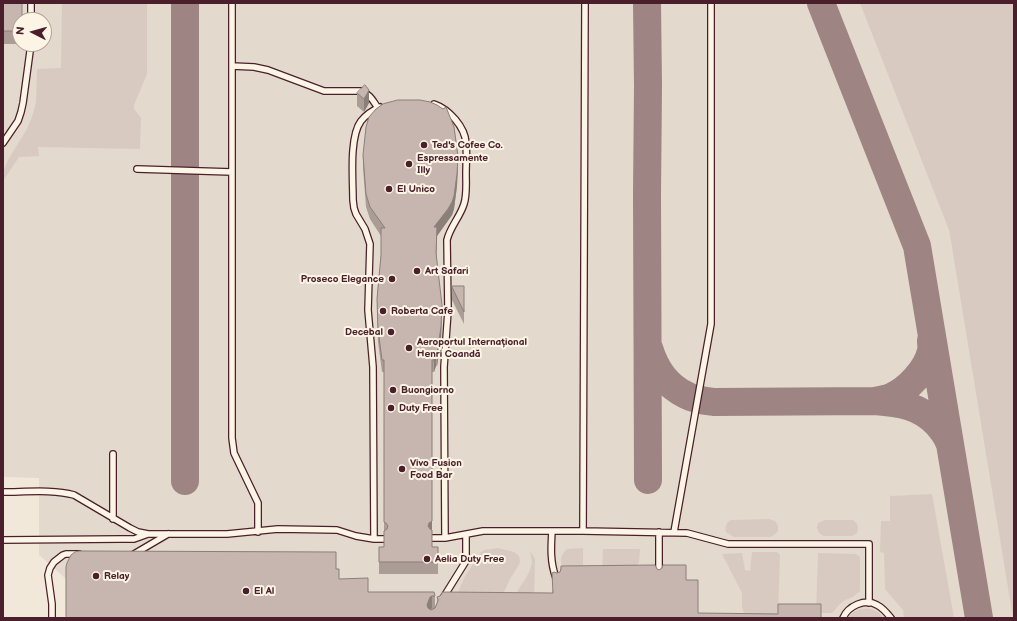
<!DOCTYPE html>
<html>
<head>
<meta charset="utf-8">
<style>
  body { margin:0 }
  #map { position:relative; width:1017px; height:621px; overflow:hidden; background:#f1e8da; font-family:"Balsamiq Sans",sans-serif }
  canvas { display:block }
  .frame { position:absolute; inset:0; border:4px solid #4a1f2b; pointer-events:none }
  .north { position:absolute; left:12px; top:12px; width:40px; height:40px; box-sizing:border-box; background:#fcf5e5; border:1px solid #b59f9b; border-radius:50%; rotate:276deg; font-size:11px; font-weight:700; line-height:16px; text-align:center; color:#4a1f2b }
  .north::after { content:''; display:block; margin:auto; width:14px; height:18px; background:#4a1f2b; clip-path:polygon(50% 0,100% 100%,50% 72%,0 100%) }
</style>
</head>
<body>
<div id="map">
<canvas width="1017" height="621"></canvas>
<div class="frame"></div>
<div class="north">N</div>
</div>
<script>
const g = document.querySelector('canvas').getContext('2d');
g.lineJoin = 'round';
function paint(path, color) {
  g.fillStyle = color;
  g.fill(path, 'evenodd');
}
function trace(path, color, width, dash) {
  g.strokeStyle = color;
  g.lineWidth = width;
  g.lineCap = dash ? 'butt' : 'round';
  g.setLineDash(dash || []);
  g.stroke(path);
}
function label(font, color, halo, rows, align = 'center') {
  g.font = font + ' "Balsamiq Sans",sans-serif';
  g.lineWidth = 4;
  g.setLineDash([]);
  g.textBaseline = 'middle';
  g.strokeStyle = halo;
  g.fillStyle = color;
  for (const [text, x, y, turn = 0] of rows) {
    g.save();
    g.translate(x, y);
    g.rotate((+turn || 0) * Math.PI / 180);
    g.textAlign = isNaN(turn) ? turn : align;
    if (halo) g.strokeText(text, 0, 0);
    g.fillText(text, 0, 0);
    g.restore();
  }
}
paint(new Path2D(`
  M3,3H1014V618H66V579L39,555V478L3,477ZM20,20H44V44H20Z`), '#e4d9cd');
paint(new Path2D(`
  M62,3H147V74L134,105V109L141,118L140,149L38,147L39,156L19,157L3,181V172L8,160L27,129L33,114L36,102L37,69L61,68Z
  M860,3H1014V618H1013L951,241L949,230Z
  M932,494L954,618H904L903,610L885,589L884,553L880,552L881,521H890V496Z
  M769,519L775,521L778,526V531L774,535L770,537H734L726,532C725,526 726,523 731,520Z
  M825,520H853C858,524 859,527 857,533L852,536H824L819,533L817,528L818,523Z
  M498,548L514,552L519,556L520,562L517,568L510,579L503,594L457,595L464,578L481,552L484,550Z
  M583,548V571L563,567C559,560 561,555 567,549Z
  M603,549H640L639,562L635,568L602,572Z
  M530,551L535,559L534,602H516L518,590L526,578L530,570L532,563Z
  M752,552H777L780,555L778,616H747L743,611L742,606V593L722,554L742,553L745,570L750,571Z
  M818,553L856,554L860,557V591L853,597L845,600L839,605L832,613H816Z
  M862,609C871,608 878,610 883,618H848C852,613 856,610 862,609Z`), '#d8cac0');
trace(new Path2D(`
  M185,3V481
  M647,3L648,86L647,194L648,480
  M821,3L917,246L979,618
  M649,348C655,368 667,386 686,395C695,400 705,401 714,402L875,401C900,403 920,406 937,424C943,431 946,434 949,442
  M875,401C880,400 886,399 891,397C908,390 927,369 931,351C932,348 931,344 931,341`), '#9e8482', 28);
const service = new Path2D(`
  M31,3V20
  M232,3V438L234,453L258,503V532
  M232,66L254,67L268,70L324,91H361C370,94 373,101 378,108
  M434,104C449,109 465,127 466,143C467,153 466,163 466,174C466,183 467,195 464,204C460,217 450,227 447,240L448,311L444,367L445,538
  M3,143L18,121L21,112L23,103L31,44
  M137,169L232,172
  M113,454V519
  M3,492C24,492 54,489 74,495L130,528L138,532L148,534H227L278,529L337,530L356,536L374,539H384
  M552,531C551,547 550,562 556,578
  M583,531L585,3
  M659,532V575
  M674,532L711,324V3
  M432,538H445L483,531H583L687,533L728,544H869V603
  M374,539L373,367L368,310L370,244L365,229L356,214L354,208L353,200C353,180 349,137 361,121C366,115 373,110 380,107
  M3,540L121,539H134L148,534
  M134,554L168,534
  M443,598L466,561V535
  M52,618V604L48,575L50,568L54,562L63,555L66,554H79
  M843,618C848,606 865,598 877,605C883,608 887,613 891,618`);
trace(service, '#4a1f2b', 8);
trace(service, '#fcf5e5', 5.5);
paint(new Path2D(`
  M3,3L20,20V44H3Z
  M357,93L369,103L364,112L357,106Z
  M363,155L458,168L457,186L454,209L452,215L437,236L436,255L442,317L441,340L437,366H436L434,372H432V547H438V574H379V547H384V372H382L378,342L377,312V299L381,255V236L370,219L366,207L363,168Z
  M452,286H464V324L452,300Z
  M561,566L657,569L686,580L698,613L821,618H66L339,579L368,592L435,596V607L437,603V597L552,593L557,573L560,572Z`), '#ab9d96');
paint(new Path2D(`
  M369,90V103L364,112V99Z
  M458,156L457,186L454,209L452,215L437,236L436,265L434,227Z
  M442,305L441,340L437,366V353Z
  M436,353V366L434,372V360Z
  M432,372V534L428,538Z
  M432,596V608L430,610L427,618V605L430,597Z`), '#8b7f7a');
const building = new Path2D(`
  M3,3H22V20H20V31H3Z
  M365,85L369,90L364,99L357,93Z
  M398,100H420L430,102L437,105L443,109L446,107L454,127L458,156L457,174L454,196L452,202L448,209L434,227H437L436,253L442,305L441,327L437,353H436L434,360H432V521L429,523L428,526L430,529L432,530V547H438V562H379V547H384V531L387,529L388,526L386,523L384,522V360H382L378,329L377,299L381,255V228H385L370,207L366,194L363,155L366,127L369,117L376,109L383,104Z
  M452,286H464V312L452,287Z
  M80,551L336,552V569H339V579L368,578V592H434L435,596H432L430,597L427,605L428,608L431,610L435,608L438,601V599L437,597L440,596L443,592L553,593L552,573L554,572L557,573L560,572L561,569V566L655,565L657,569L659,570L662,568L663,565H686V580H698V613L778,614V604H821V618H66V567L67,563L71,555L75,552Z`);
paint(building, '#c7b6af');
trace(building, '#8b7f7a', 1);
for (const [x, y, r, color] of [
  [424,145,4,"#4a1f2b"],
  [409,164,4,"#4a1f2b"],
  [389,189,4,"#4a1f2b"],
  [417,271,4,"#4a1f2b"],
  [392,279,4,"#4a1f2b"],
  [383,311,4,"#4a1f2b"],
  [391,332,4,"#4a1f2b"],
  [409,348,4,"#4a1f2b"],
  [393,390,4,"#4a1f2b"],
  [391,408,4,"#4a1f2b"],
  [402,469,4,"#4a1f2b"],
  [427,559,4,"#4a1f2b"],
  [96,576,4,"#4a1f2b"],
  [246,591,4,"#4a1f2b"]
]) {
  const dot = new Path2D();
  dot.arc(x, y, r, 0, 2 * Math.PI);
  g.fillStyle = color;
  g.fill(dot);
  trace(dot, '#fcf5e5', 1.5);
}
label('bold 10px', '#4a1f2b', '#fcf5e5', [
  ["Ted's Cofee Co.",432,145],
  ["Espressamente",417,158],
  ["Illy",417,170],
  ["El Unico",397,189],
  ["Art Safari",425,271],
  ["Proseco Elegance",384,279,"right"],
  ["Roberta Cafe",391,311],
  ["Decebal",383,332,"right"],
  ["Aeroportul Internațional",417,342],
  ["Henri Coandă",417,354],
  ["Buongiorno",401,390],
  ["Duty Free",399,408],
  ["Vivo Fusion",410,463],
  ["Food Bar",410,475],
  ["Aelia Duty Free",435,559],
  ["Relay",104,576],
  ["El Al",254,591]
], 'left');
</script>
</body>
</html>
